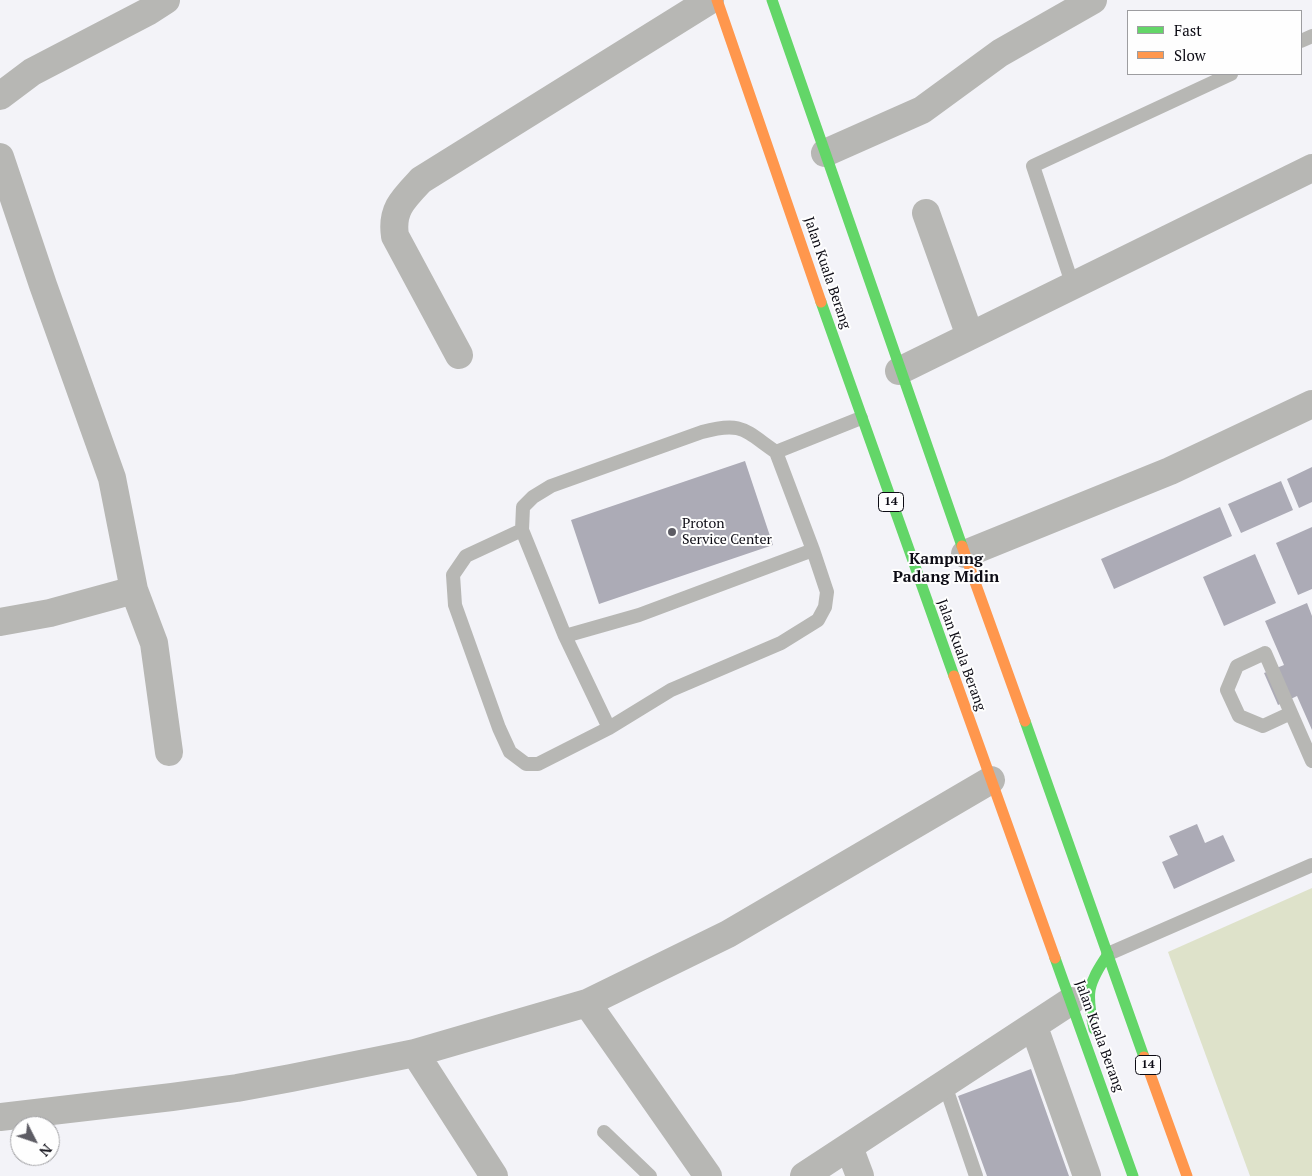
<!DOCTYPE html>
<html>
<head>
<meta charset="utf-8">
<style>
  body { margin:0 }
  #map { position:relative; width:1312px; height:1176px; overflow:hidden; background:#f3f3f8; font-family:"PT Serif",serif }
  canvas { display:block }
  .legend { position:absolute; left:1127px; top:10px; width:175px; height:65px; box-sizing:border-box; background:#fefefe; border:1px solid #9d9da0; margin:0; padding:6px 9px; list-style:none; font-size:15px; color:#0c0b14 }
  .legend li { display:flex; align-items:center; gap:10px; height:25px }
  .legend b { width:25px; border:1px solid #9d9da0 }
  .north { position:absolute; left:10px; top:1116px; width:50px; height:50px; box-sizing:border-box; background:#fefefe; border:1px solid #9d9da0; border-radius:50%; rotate:131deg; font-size:14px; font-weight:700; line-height:20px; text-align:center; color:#0c0b14 }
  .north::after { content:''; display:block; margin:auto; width:18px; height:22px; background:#5d5c64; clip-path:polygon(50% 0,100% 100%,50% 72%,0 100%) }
</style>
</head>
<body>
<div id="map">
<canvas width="1312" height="1176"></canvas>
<ul class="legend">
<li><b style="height:6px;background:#63d668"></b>Fast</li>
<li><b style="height:6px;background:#ff974d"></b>Slow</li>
</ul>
<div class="north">N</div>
</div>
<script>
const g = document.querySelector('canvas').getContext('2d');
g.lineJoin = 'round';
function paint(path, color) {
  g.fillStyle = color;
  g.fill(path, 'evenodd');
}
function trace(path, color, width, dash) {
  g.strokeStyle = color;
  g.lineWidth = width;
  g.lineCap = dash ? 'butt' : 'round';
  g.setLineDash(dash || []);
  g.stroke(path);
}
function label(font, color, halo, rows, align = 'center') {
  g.font = font + ' "PT Serif",serif';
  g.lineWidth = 4;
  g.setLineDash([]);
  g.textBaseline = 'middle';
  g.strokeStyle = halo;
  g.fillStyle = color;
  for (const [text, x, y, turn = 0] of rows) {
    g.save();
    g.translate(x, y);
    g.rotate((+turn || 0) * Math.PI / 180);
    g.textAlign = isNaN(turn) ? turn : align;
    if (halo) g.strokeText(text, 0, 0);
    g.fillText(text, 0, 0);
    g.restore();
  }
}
paint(new Path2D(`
  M1312,888V1176H1250L1168,952Z`), '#dee2ca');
paint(new Path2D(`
  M745,461L773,545L599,604L571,520Z
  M1312,467V502L1299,508L1287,479Z
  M1281,481L1293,510L1241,533L1228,504Z
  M1220,507L1232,536L1114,589L1101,559Z
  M1312,527V589L1298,595L1276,543Z
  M1255,554L1276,603L1224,626L1203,577Z
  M1307,603L1312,616V730L1297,696L1278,705L1264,673L1284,665L1265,621Z
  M1197,824L1205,843L1223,835L1235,861L1174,889L1162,862L1178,855L1169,836Z
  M1031,1069L1069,1176H987L958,1096Z`), '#acabb6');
trace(new Path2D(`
  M1301,41L1312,36
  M1073,286L1033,166L1231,74
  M522,530L523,507L533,497L551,486L702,432C742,421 744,430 776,452
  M565,636L639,615L813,550
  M1291,713L1265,653L1237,666L1227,690L1239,716L1263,726L1291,713L1312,761
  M609,728L565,636L522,530L466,556L453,575L455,605L499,728L510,752L526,764H538L609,728L671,690L781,643L818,620L825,607L827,592L813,550L776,452L861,418
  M1108,954L1312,865
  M945,1085L976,1176
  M604,1132L650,1176`), '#b7b7b4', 14);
trace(new Path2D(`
  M0,96L32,72L149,11L166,0
  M825,153L922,110L1000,53L1093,0
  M0,157L43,285L112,478L134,590L154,643L169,752
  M926,213L970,336
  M459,355L395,236C391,210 403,199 421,180L710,0
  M899,371L1312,168
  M965,554L1170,471L1312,404
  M0,622L50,613L134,590
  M587,1003L708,1176
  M1034,1027L1087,1176
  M415,1053L494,1176
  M0,1117L172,1097L237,1088L291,1078L415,1053L587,1003L728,934L991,780
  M849,1147L860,1176
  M804,1176L1071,1001`), '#b7b7b4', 28);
trace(new Path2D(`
  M772,0L962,546
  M821,302L954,676
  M1025,721L1144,1057
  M1055,958L1133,1176
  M1094,1029C1086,993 1087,985 1108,954`), '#63d668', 11);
trace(new Path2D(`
  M717,0L821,302
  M962,546L1025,721
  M954,676L1055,958
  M1144,1057L1187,1176`), '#ff974d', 11);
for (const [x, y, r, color] of [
  [672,532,5,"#5d5c64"]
]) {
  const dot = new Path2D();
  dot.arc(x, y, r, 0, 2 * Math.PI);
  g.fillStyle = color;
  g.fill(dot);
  trace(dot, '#fefefe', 2);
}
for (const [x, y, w] of [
  [891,502,25],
  [1148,1065,25]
]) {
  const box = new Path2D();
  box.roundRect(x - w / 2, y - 9.5, w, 19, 4);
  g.fillStyle = '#fefefe';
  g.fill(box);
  trace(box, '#0c0b14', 1);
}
label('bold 12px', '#0c0b14', null, [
  ["14",891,502],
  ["14",1148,1065]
]);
label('14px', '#0c0b14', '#fefefe', [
  ["Jalan Kuala Berang",827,273,71],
  ["Jalan Kuala Berang",961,655,70],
  ["Jalan Kuala Berang",1099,1036,70]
]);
label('14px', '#0c0b14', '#fefefe', [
  ["Proton",682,524],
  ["Service Center",682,540]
], 'left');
label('bold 16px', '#0c0b14', '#fefefe', [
  ["Kampung",946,559],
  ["Padang Midin",946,577]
]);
</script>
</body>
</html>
